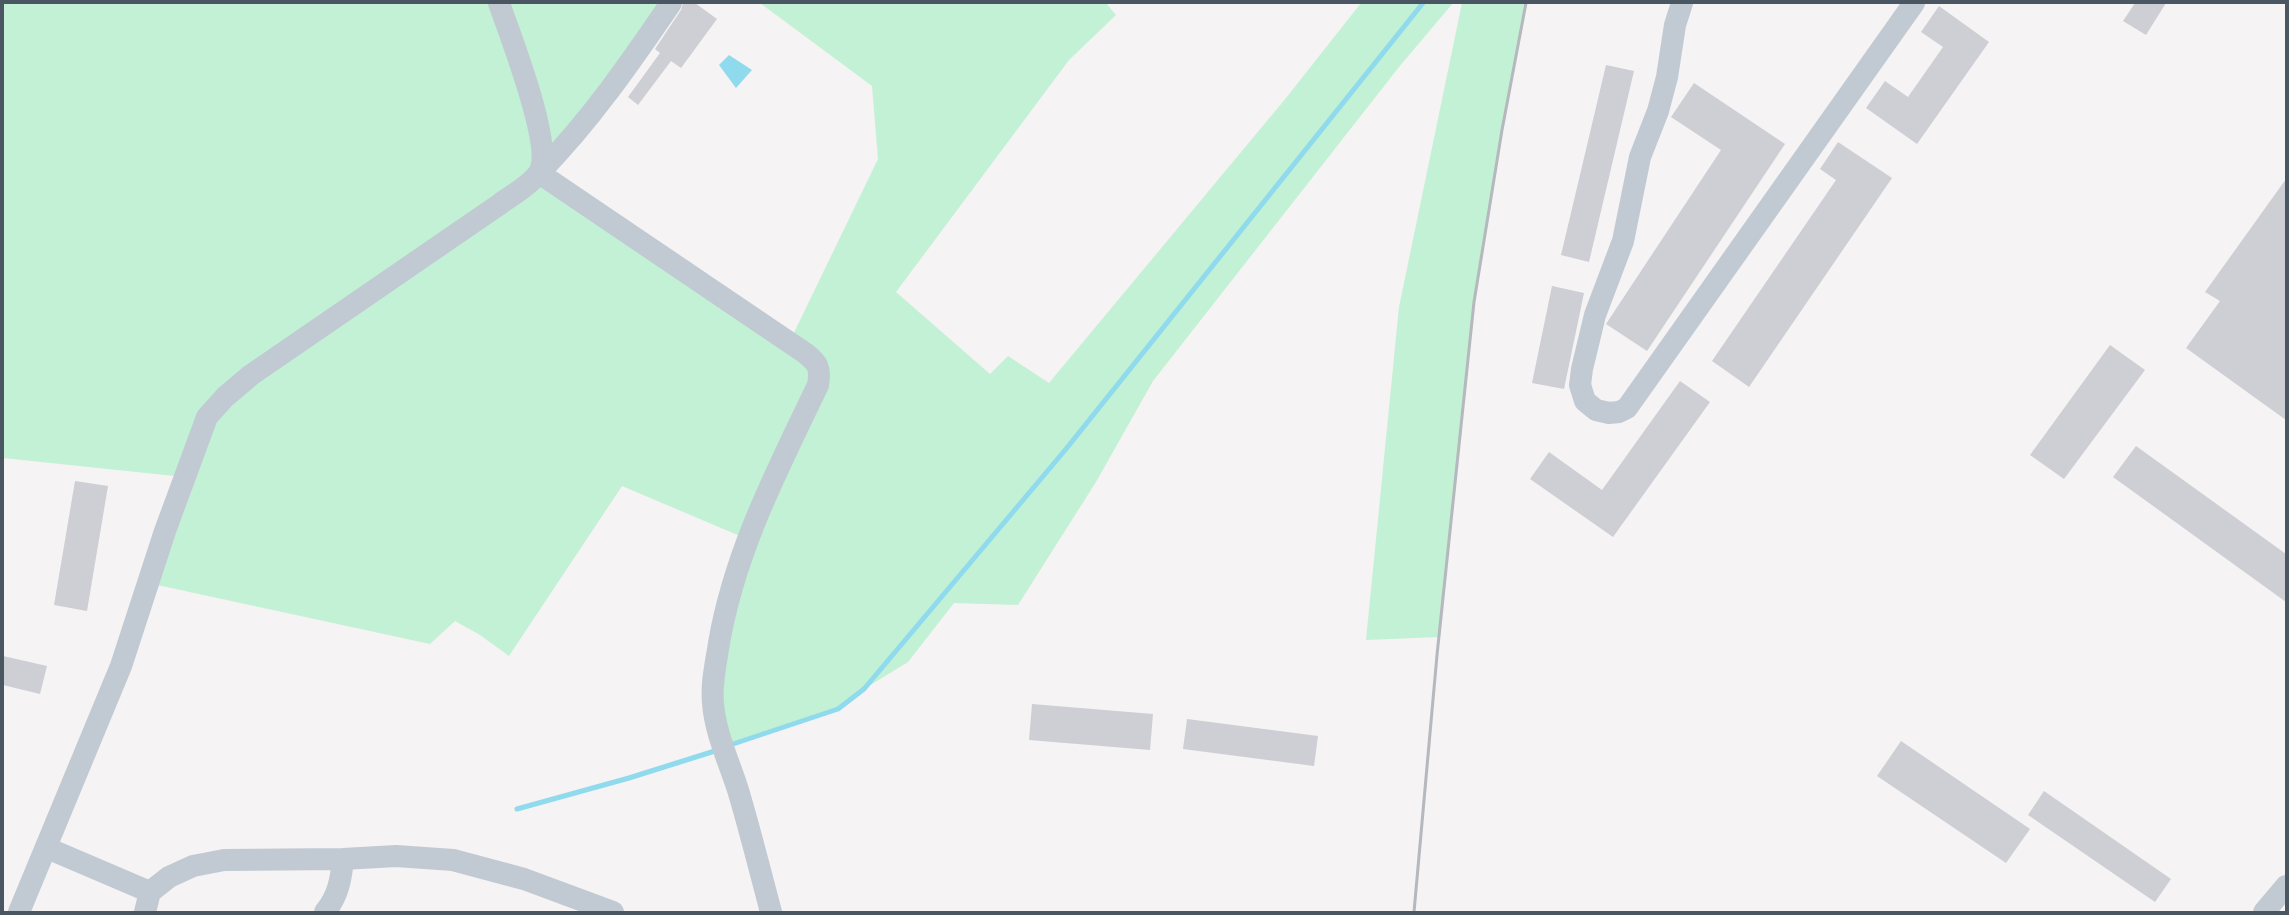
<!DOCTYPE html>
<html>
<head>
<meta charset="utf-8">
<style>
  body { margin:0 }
  #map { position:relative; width:2289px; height:915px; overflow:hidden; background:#f5f3f3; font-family:Raleway,sans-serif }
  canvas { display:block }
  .frame { position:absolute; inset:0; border:4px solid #4a5661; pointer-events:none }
</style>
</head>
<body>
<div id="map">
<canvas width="2289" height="915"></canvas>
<div class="frame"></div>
</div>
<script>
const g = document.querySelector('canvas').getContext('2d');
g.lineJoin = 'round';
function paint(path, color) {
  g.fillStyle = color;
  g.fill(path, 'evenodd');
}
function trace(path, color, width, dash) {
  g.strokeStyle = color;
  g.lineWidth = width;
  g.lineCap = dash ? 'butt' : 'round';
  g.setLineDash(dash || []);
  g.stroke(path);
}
paint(new Path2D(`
  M3,3H671L539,173L789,343L878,159L872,86L760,3H1106L1116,15L1069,60L896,292L990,374L1008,356L1049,383L1286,98L1361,3H1453L1399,67L1153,381L1096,482L1018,605L954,603L908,662L864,689L838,709L725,747L713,703L747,539L622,486L509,656L480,635L455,621L430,644L148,583L184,477L3,458Z
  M1462,3H1526L1502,130L1474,302L1439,637L1366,640L1399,307Z`), '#c3f1d5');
paint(new Path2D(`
  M729,55L752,70L736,88L719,65Z`), '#90daee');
trace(new Path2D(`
  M727,746L838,709L864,689L1066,449L1423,3
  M517,809L629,778L718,750`), '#90daee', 5);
paint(new Path2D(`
  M683,3H695L717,19L681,68L671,61L638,105L628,97L660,53L655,49L681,10Z
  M2135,3H2166L2146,35L2123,21Z
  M1939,6L1989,42L1917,144L1866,108L1885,81L1908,97L1943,47L1921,32Z
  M1606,65L1634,71L1589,262L1561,255Z
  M1694,83L1785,144L1647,351L1606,324L1721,150L1671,117Z
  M1838,142L1892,178L1749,387L1712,361L1836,180L1820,169Z
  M2286,179V420L2186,348L2220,301L2205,292Z
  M1552,286L1584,293L1564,389L1532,383Z
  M2110,345L2145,370L2064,479L2030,455Z
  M1680,381L1710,402L1613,537L1530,479L1549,452L1602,490Z
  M2136,446L2286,554V602L2113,477Z
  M75,481L108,486L87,611L54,605Z
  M3,656L47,666L40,694L3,685Z
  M1032,704L1153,714L1150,750L1029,740Z
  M1187,719L1318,736L1314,766L1183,749Z
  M1901,741L2030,829L2006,863L1877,776Z
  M2044,791L2171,879L2155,902L2028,815Z`), '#cdcfd5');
trace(new Path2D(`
  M671,3C630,63 590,121 539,173L805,353C818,363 821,368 818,385C778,469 735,550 719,643C716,663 711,683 713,703C715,732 729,762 738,790C750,830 760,871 771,912
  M1682,3L1675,25L1667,77L1658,111L1640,157L1623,241L1595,315L1582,369L1580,385L1585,401L1596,410L1609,413L1619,412L1627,408L1914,3
  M47,848L150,892L169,877L193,866L224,860L343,859L396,856L453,860L524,879L613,912
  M19,912L121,666L165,531L207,417L225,397L251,375L500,204C512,195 529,186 538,174C556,150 509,33 499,3
  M145,912L150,892
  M325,912C338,896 341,880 343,859
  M2264,912L2286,886`), '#c1cad2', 22);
trace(new Path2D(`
  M1414,912L1437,655L1474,302L1502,130L1526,3`), '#b5b8bd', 3);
</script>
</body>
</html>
